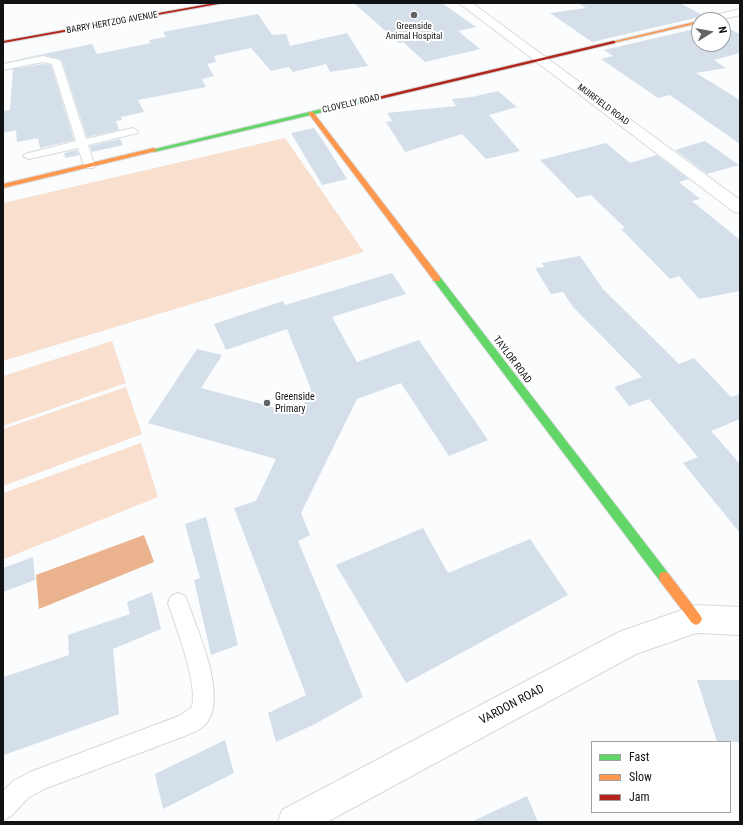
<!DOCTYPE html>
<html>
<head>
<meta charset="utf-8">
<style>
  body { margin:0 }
  #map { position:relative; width:743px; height:825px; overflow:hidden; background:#fafcfe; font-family:"Roboto Condensed",sans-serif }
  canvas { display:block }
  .frame { position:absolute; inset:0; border:4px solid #111213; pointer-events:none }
  .legend { position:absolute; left:591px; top:741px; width:140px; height:72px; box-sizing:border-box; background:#fff; border:1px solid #a0a0a1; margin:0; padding:5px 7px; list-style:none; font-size:12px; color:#111213 }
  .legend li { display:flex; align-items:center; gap:8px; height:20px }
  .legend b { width:20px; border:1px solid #a0a0a1 }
  .north { position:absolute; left:691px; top:12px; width:40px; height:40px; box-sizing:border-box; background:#fff; border:1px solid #a0a0a1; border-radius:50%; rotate:79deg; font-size:11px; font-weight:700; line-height:16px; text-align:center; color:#111213 }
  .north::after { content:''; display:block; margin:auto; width:14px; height:18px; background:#636465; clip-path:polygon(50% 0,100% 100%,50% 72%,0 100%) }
</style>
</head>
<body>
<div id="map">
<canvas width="743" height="825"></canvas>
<div class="frame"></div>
<ul class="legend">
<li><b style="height:5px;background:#63d668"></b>Fast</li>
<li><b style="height:5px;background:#ff974d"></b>Slow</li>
<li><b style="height:5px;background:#b3261e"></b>Jam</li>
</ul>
<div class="north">N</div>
</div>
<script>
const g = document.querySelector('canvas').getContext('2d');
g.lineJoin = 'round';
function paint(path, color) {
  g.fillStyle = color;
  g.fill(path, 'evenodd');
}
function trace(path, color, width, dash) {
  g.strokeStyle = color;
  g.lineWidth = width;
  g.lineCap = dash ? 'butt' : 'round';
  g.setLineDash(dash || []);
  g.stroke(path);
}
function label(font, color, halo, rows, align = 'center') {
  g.font = font + ' "Roboto Condensed",sans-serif';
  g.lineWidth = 4;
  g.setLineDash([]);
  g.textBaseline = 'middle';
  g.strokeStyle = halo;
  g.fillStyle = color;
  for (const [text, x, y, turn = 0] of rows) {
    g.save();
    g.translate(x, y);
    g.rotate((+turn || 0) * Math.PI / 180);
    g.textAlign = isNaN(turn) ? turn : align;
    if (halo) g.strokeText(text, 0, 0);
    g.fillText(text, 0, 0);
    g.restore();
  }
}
paint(new Path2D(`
  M285,138L364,252L3,361V203Z
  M112,341L126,383L3,426V376Z
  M126,387L142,434L3,486V429Z
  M141,443L158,497L4,559L3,493Z`), '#f8dfce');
paint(new Path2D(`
  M144,535L154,562L39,609L36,575Z`), '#eab38d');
paint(new Path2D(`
  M354,3H442L476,27L458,31L480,49L425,62L403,42L399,43Z
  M578,3H680L704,16L592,42L550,13L586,8Z
  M258,14L272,35L286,34L290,46L347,33L368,66L330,72L326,64L293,72L289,67L271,71L251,48L214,56L216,62L207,64L214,76L202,79L206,87L138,100L144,112L121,117L122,120L116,121L119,130L87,137L62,61L59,59L43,55L14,60L92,44L97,54L151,43L149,40L166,37L163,32Z
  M723,26L740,34V53L714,60L726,68L696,73L740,100V144L670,95L658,98L601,59L613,56L604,50L699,28V44H723Z
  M43,64L51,65L74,140L40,148L38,138L17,142L16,130L3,133V111L10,110L13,69Z
  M498,91L517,107L489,115L520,151L486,159L462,134L405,152L386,122L392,121L387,113L456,106L452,99L472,97Z
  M314,128L322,139L347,179L322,185L291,133Z
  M120,139L123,145L92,152L90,146Z
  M705,141L739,165L707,174L675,150Z
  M606,143L630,163L657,155L689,179L679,182L700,199L692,201L740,240V291L699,299L679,276L670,279L621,229L625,228L591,195L577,198L540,160Z
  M77,150L79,155L65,158L64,153Z
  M580,256L603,289L679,364L694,358L731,397L740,394V419L711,431L740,464V533L683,463L698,457L649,399L629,406L614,387L642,377L573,307L563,292L551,294L535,268L544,267L542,263Z
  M392,273L406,294L332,317L357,362L419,340L488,440L449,456L401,383L357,399L301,513L310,535L298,541L363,697L315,724L276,742L268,713L306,695L234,508L256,501L276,459L148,423L197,349L222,355L201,388L299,414L311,389L287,329L226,350L214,324L283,301L285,305Z
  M206,517L238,645L211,655L194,580L200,578L185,524Z
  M423,528L448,573L530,539L568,595L406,683L336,565Z
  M33,557L35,580L3,592V568Z
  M152,592L161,629L113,649L119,714L4,755V677L69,655L68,635L130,614L127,602Z
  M697,680H740V742H717Z
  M225,740L234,773L163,809L155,774Z
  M527,796L538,822H471Z`), '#d4dfea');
const lane = new Path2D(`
  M43,56L59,60L61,62L86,139L133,128L138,131L137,133L88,145L95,166L93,168H85L78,148L29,159L23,156L25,154L76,141L52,64L43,62L3,70V64Z
  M178,593L185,596L188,603C198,632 226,693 208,721C203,730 191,733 182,737L44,789L28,798L11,816L3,820V791L12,782L30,772L179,716L192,707C198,683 176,627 168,603L171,596Z`);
const street = new Path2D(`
  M459,3H472L740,200V213L734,212Z
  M740,9V15L720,20H699L701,18Z
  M696,605L740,607V635L696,633L636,654L327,822H278L282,810L619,632Z`);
const fast = new Path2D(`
  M372,97L375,99L374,100L154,152L151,150Z
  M437,276L440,277L668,573L669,577L668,581L664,582L660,581L434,281L433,279Z`);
const slow = new Path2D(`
  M699,21V23L613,43L611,42Z
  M309,112H313L440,277V281H434L309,114Z
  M154,148L157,150L156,151L3,188V184Z
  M664,572L668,573L700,615L702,619L700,623L696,625L692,623L660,581L659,577L660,573Z`);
const jam = new Path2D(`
  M214,3H224L3,43V41Z
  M613,41H615V43L372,101L369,99Z`);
trace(lane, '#d7d9da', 2);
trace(street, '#d7d9da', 2);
trace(fast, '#d7d9da', 2);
trace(slow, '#d7d9da', 2);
trace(jam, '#d7d9da', 2);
paint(lane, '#feffff');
paint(street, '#feffff');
paint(fast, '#63d668');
paint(slow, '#ff974d');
paint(jam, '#b3261e');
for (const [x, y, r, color] of [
  [414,15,4,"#636465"],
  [267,403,4,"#636465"]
]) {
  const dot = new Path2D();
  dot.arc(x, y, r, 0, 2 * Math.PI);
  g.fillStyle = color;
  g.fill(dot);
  trace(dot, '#fff', 1.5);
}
label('9px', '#111213', '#fff', [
  ["BARRY HERTZOG AVENUE",112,23,-10],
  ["CLOVELLY ROAD",351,104,-13],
  ["MUIRFIELD ROAD",603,105,37]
]);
label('9px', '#111213', '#fff', [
  ["Greenside",414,27],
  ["Animal Hospital",414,37]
]);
label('10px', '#111213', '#fff', [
  ["TAYLOR ROAD",512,360,53]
]);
label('10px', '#111213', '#fff', [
  ["Greenside",275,397],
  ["Primary",275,409]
], 'left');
label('12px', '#111213', '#fff', [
  ["VARDON ROAD",512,705,-28]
]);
</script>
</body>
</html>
